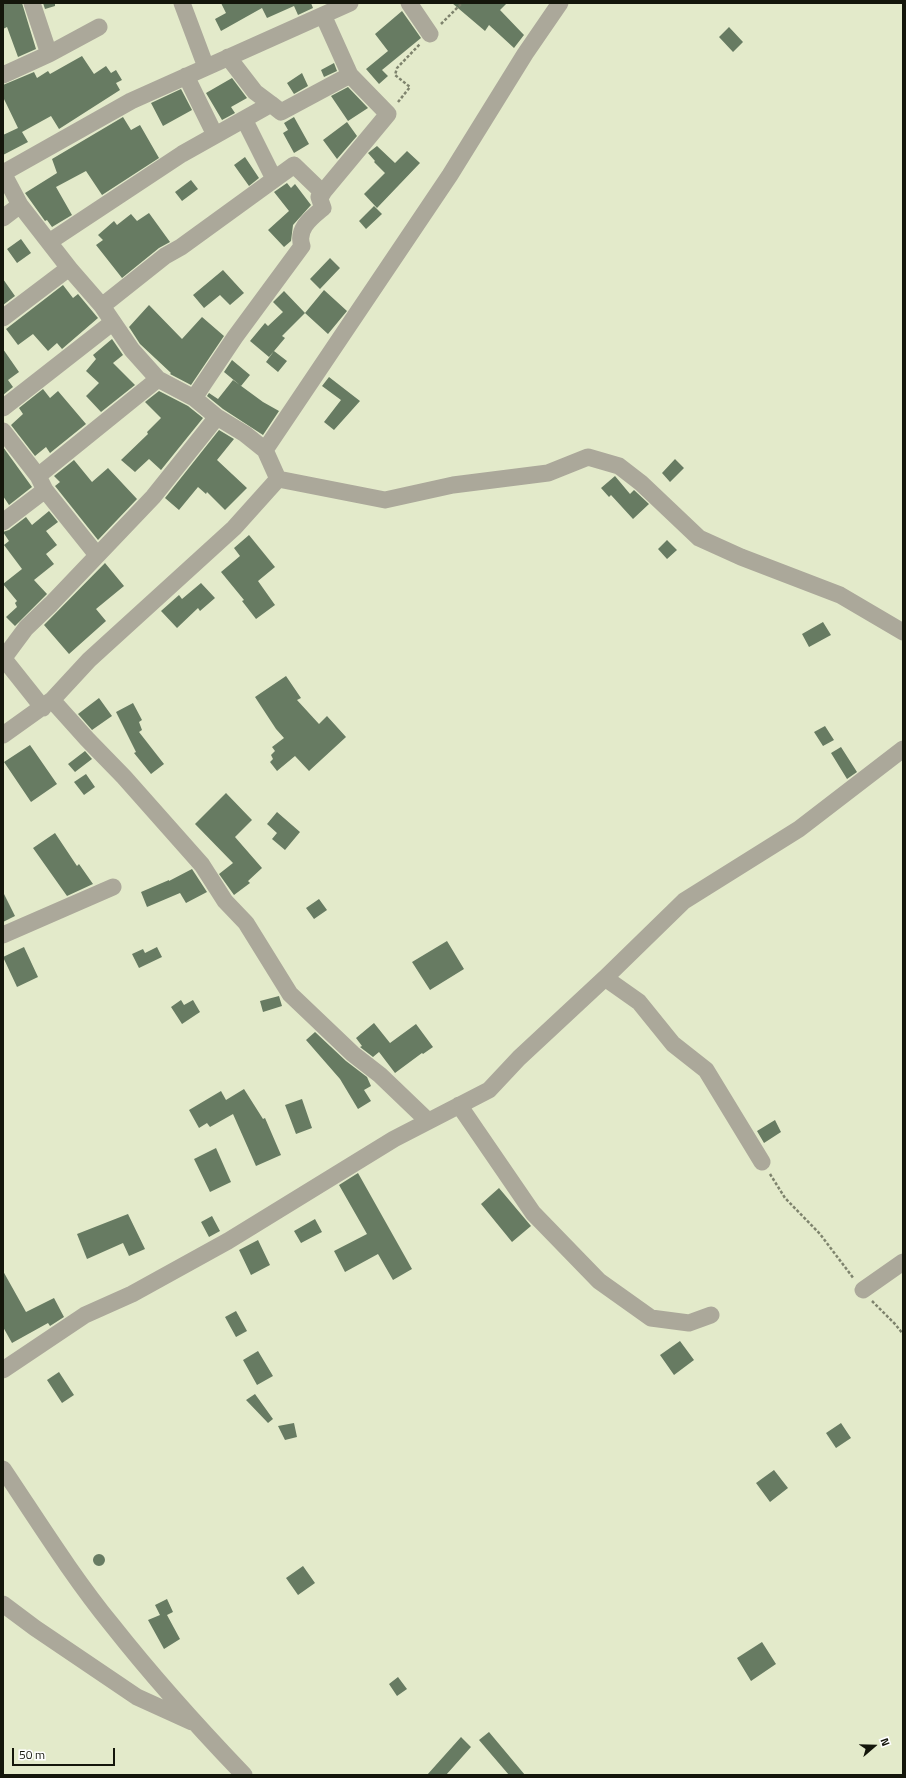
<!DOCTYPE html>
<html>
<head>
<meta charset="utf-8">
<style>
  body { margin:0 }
  #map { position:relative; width:906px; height:1778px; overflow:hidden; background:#e3eaca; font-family:"Titillium Web",sans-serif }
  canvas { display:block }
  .frame { position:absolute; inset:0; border:4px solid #14160b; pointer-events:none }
  .north { position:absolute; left:854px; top:1726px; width:40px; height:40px; -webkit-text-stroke:3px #fff; paint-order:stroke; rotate:70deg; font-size:11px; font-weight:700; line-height:16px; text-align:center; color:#14160b }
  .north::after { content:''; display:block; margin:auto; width:14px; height:18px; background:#14160b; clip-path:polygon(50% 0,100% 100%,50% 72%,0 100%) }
  .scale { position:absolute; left:12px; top:1748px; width:103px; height:18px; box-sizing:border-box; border:2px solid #14160b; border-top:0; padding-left:5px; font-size:12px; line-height:14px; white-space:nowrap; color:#14160b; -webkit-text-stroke:3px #fff; paint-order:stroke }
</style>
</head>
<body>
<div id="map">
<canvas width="906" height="1778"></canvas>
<div class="frame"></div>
<div class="north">N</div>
<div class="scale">50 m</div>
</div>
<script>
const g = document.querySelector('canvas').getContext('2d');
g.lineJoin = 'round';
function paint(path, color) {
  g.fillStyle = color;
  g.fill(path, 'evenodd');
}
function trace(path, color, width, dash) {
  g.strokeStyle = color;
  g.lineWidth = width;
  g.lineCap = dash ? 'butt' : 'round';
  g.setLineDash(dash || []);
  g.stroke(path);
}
paint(new Path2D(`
  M3,3H22L36,49L18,57L7,27L3,29Z
  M43,3H55V6L45,9Z
  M221,3H311L313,8L298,15L294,6L267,18L262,8L221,31L215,19L226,13Z
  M452,3H507L500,10L524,35L514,48L489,25L485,31Z
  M402,11L421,38L382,70L388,76L379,84L366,69L388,51L375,34Z
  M729,27L743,42L733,52L719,37Z
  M82,56L94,74L106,66L111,73L116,70L122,80L116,83L120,90L59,129L51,116L22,132L28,142L3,155V135L18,128L3,97V85L34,72L37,78L48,71L50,74Z
  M334,63L337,71L324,77L321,70Z
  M302,73L308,86L294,94L287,83Z
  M232,78L247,98L231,107L235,113L222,120L206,93Z
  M348,87L368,108L348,121L331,96Z
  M181,89L192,110L163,126L151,103Z
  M123,117L131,130L140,125L159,158L102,195L86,171L56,187L72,215L52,227L47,220L45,221L25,193L57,173L52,159Z
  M294,117L309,144L294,153L283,133L288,130L284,123Z
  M347,122L357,136L337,159L323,140Z
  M377,146L395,163L407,151L420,163L377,208L364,194L385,173L374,162L375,161L368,153Z
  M245,157L259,178L249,186L234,165Z
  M191,180L198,189L182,201L175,192Z
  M287,183L291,188L295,184L311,205L293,225L291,241L284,247L268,230L289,211L274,192Z
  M374,206L382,214L366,229L359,221Z
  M149,213L170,242L159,248L122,278L96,245L103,240L98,235L114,221L117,225L131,214L137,221Z
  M21,239L31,253L17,263L7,249Z
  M330,258L340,268L320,289L310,279Z
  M223,270L244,293L230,305L220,295L204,308L193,295Z
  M3,279L15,296L3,305Z
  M63,285L73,298L78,294L98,318L62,349L57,343L48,351L33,334L18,345L6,329Z
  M324,290L347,311L328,334L305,313Z
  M284,291L305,313L282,336L285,338L269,357L250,341L265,323L268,326L283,312L273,302Z
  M149,305L182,339L202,317L224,336L191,385L170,374L171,373L140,344L129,327Z
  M112,339L123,355L113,363L135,385L101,412L86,396L99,383L86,371L96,359L93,355Z
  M3,349L19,372L8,380L13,387L3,395Z
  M274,351L287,361L278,372L266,362Z
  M232,360L250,375L241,386L224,372Z
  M329,377L360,401L334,430L324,422L341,400L322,386Z
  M233,380L263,402L279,411L263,435L223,409L207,396L209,393L218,399Z
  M43,389L50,398L58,391L86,424L50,453L46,447L35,456L11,425L23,414L19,408Z
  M159,391L188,406L203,418L161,470L149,459L135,472L121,460L148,434L147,432L161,418L145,402Z
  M219,430L234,439L217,460L247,488L225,510L207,492L206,494L198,487L179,510L165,498Z
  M3,447L32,487L9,505L3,496Z
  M675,459L684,468L670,482L662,473Z
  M74,460L92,482L108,468L137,499L98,540L55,486L60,482L54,476Z
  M615,476L630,494L634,490L649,504L633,519L611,495L609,497L601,488Z
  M49,511L58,522L46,531L57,545L46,554L54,564L34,580L47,594L15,626L6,617L17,607L15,603L17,601L3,584L22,569L4,545L9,541L3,532L9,530L26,517L32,525Z
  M249,535L275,567L258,581L275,605L256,619L242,601L244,600L221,572L240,556L234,548Z
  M667,540L677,550L667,559L658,549Z
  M105,563L124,586L96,609L106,621L69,654L44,625Z
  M201,583L215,598L200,611L198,608L177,628L161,611L179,595L182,599Z
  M823,622L831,635L809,647L802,634Z
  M286,676L301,698L297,700L319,724L327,716L346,737L309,771L295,756L277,771L270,762L273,759L271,755L275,751L272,747L284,738L276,729L255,697Z
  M99,698L112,716L92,730L78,714Z
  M133,703L142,720L139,722L142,730L139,732L164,764L151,774L134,753L136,752L116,712Z
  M825,726L834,740L823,746L814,732Z
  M30,745L57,784L31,802L4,762Z
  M841,747L857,772L847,779L831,753Z
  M85,751L92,759L75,772L68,764Z
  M86,774L95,787L84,795L74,782Z
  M226,793L252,820L235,837L262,868L248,881L250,883L234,895L219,874L233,863L195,824Z
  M277,812L300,832L285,850L272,839L277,833L267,824Z
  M55,833L77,866L79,864L93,884L67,896L33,848Z
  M192,869L207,892L186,903L180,893L147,907L141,892L169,880V881Z
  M3,892L15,916L3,922Z
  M319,899L327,910L314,919L306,908Z
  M447,941L464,969L430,990L412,962Z
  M24,947L38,977L17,987L3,957Z
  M157,947L162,957L139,968L132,954L143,949L145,953Z
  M279,996L282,1006L263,1012L260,1001Z
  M181,1000L184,1005L193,1000L200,1012L182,1024L171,1007Z
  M374,1023L390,1043L416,1024L433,1047L423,1054L422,1053L395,1073L379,1052L373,1057L360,1047L362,1046L356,1038Z
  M315,1032L346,1061L367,1077L371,1086L364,1090L371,1101L358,1109L340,1079L306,1040Z
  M244,1089L263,1119L265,1118L281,1155L256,1166L233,1114L210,1127L207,1123L199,1128L189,1110L221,1091L226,1100Z
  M302,1099L312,1128L296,1134L285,1105Z
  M775,1120L781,1132L764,1143L757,1131Z
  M216,1148L231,1182L210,1192L194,1159Z
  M358,1173L412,1269L393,1280L378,1254L345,1272L334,1251L367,1234L339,1185Z
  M499,1188L531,1226L512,1242L481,1204Z
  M128,1214L145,1249L129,1256L123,1243L87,1259L77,1234Z
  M212,1216L220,1231L209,1237L201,1222Z
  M315,1219L322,1232L301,1243L294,1231Z
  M258,1240L270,1265L251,1275L239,1250Z
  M3,1271L26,1312L54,1298L64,1317L50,1326L48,1323L12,1343L3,1327Z
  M236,1311L247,1331L236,1337L225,1317Z
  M680,1341L694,1360L674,1375L660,1355Z
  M258,1351L273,1376L257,1385L243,1360Z
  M59,1372L74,1395L62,1403L47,1380Z
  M255,1394L273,1419L268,1423L246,1400Z
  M294,1423L297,1437L285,1440L278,1426Z
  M841,1423L851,1438L836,1448L826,1433Z
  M774,1470L788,1488L770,1502L756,1483Z
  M93 1560a6 6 0 1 1 12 0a6 6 0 1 1-12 0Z
  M303,1566L315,1583L298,1595L286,1578Z
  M167,1599L173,1612L167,1615L180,1639L164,1649L148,1620L160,1615L155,1605Z
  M762,1642L776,1664L751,1681L737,1658Z
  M398,1677L407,1689L397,1696L389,1684Z
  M489,1732L525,1775H509L479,1740Z
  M461,1737L471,1747L446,1775H427Z`), '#677b62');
trace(new Path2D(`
  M441,24L462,3
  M398,102L410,87L395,75L397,68L420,44
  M770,1174L785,1198L820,1234L854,1279
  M872,1301L895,1324L903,1334`), '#7e836d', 2.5, [3, 2]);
trace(new Path2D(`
  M182,3L206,67
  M409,3L430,34
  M323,15L350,75
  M49,54L99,27
  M228,57L255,92L271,104
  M3,75L49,54L32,3
  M186,76L215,135
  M244,119L274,179
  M3,173L20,205L69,268L102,306L132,350L158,379L194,398L217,417L245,434L265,450L278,479
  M3,173L131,101L350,3
  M3,218L20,205
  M49,242L182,154L271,104L281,112L350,75L388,114L319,197L323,208C311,218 296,229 302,246L235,337L194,398
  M102,306L165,256L181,247L294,165L323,193
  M3,318L69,268
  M3,408L113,322
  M3,431L38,476L45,490L97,555
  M265,450L450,175L525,54L560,3
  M38,476L158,379
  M3,522L45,490
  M3,659L26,628L51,604L153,497L217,417
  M4,659L43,708
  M52,700L87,739L124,777L202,865L225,901L246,923L290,994L353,1054L380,1075L428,1121
  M3,735L52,700L89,660L234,528L278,479L385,500L453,485L548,473L588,457L619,466L641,483L699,538L741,557L840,595L903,632
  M3,935L113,887
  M605,978L684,901L799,829L903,749
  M459,1105L533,1213L599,1281L651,1318L689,1323L711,1315
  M863,1290L903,1262
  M3,1370L85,1315L132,1294L228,1241L394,1139L489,1090L519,1058L605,978L639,1002L673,1044L706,1070L762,1162
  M3,1469C38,1521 72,1576 112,1625C153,1677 198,1727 244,1775
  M3,1604L35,1628L137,1697L192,1722`), '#aba89a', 17);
</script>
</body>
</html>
